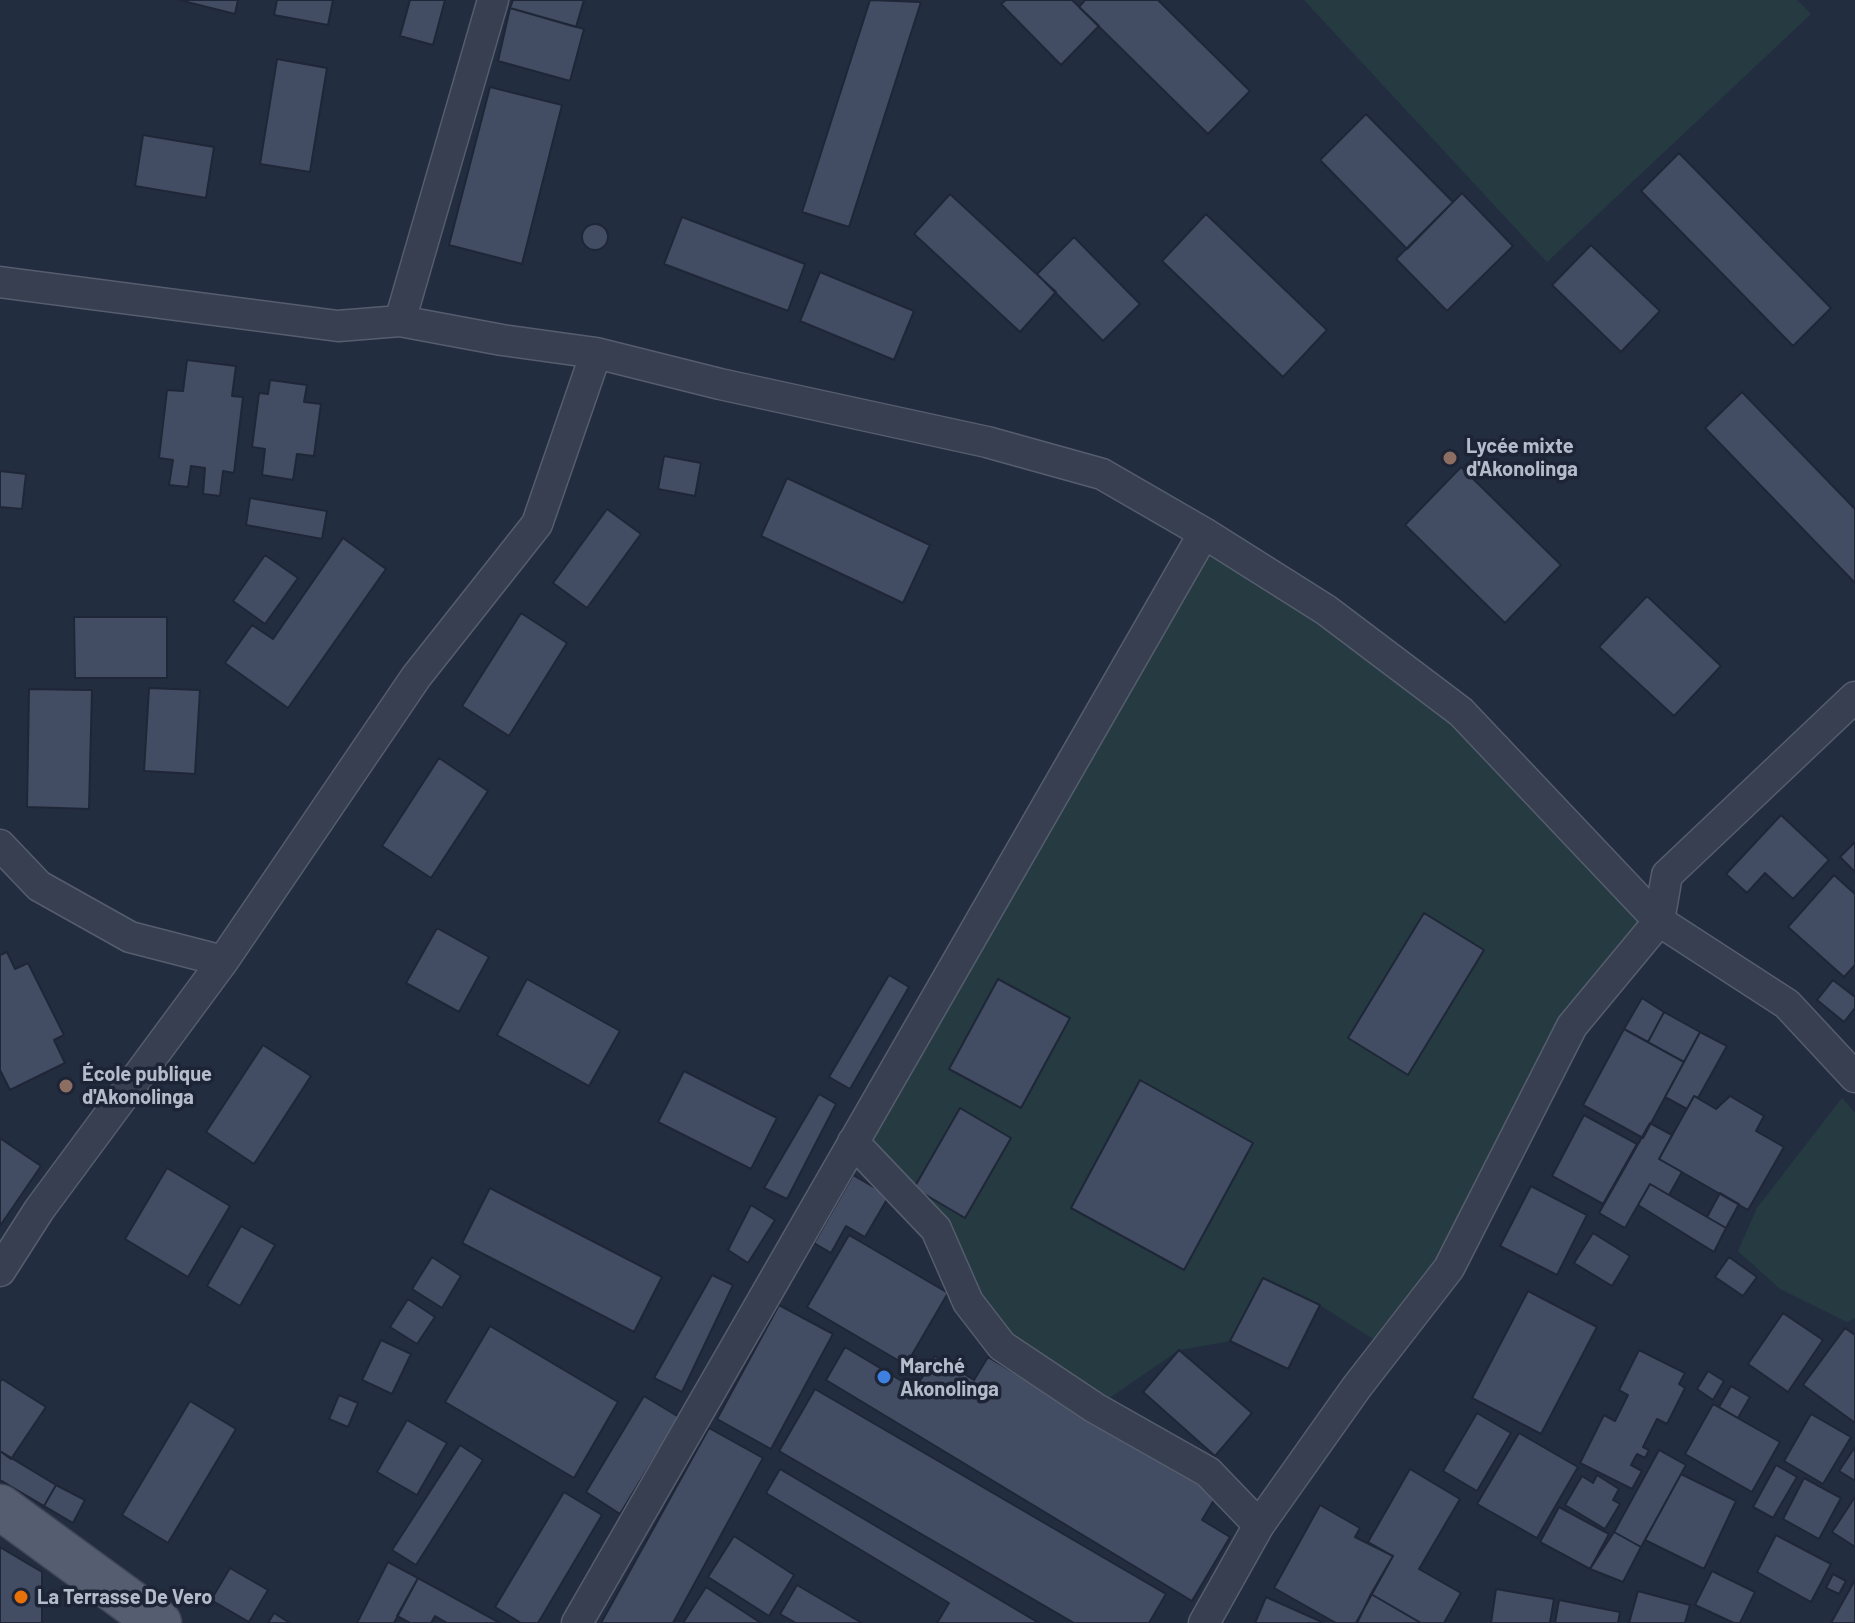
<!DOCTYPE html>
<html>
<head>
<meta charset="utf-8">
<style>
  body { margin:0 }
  canvas { display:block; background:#232d40 }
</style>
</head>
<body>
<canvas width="1855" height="1623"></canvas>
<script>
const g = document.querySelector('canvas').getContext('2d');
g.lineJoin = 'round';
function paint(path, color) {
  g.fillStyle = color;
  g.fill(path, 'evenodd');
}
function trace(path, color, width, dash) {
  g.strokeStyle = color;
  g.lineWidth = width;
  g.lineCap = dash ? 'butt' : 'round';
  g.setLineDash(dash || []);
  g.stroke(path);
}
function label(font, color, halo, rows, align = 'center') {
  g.font = font + ' Barlow,sans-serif';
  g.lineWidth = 7;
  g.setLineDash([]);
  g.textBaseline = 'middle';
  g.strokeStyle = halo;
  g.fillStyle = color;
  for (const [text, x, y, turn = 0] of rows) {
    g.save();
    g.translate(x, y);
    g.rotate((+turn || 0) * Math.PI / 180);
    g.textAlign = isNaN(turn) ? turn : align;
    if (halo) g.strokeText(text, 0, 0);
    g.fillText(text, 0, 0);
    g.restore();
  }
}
paint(new Path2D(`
  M1304,0H1797L1811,14L1547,262Z
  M1204,533L1461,712L1659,921L1572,1026L1387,1348L1320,1305L1263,1278L1230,1341L1179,1350L1095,1408L1002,1346L936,1229L853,1142Z
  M1842,1098L1855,1113V1318L1847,1322L1780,1289L1738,1251L1757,1208Z`), '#253b41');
const building = new Path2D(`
  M179,0H238L235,14Z
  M277,0H333L328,25L274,15Z
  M410,0H445L433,45L400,36Z
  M513,0H584L576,27L510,8Z
  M870,0L921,2L849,227L802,212Z
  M1006,0H1072L1099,26L1061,65L1001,4Z
  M1085,0H1158L1250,91L1208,134L1079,7Z
  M510,8L584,29L570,81L498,61Z
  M277,59L327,68L310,172L260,164Z
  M490,87L562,105L522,264L449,245Z
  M1366,114L1453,202L1407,249L1320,160Z
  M143,135L214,147L206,198L135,186Z
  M1679,153L1831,308L1793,346L1641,191Z
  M1462,193L1513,246L1447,311L1396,259Z
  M950,194L1056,292L1020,332L914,234Z
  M1206,214L1327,330L1283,377L1162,261Z
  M682,217L805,264L788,311L664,264Z
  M582 237a13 13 0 1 1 26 0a13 13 0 1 1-26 0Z
  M1074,237L1140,304L1103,341L1037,274Z
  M1591,245L1660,311L1621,352L1552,285Z
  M820,272L914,311L894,360L800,321Z
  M187,360L236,366L232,396L243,397L234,473L223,471L220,496L203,494L205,468L191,466L188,487L169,485L173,460L159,458L167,390L183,391Z
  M270,380L307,385L304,402L321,404L314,456L297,454L293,480L262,475L265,449L252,447L259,393L268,394Z
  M1742,392L1855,509V583L1705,428Z
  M664,456L701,463L695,496L658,489Z
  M1461,467L1561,565L1505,623L1405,525Z
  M0,471L26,474L22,509L0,507Z
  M787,478L930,545L903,603L761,536Z
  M250,498L327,511L322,539L246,525Z
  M607,509L641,534L587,608L553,583Z
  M343,538L386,569L288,708L225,663L252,625L273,639Z
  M265,555L298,578L265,624L233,601Z
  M1647,596L1721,666L1674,716L1599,647Z
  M521,613L567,643L509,736L462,706Z
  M74,617H167V678H75Z
  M149,688L200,690L195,774L144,771Z
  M29,689L92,690L89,809L27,807Z
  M439,758L488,791L431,878L382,846Z
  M1781,815L1829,860L1793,899L1765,873L1747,893L1726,874Z
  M1855,842V872L1840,857Z
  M1834,875L1855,894V965L1844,977L1788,927Z
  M1424,913L1484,950L1408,1075L1348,1038Z
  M437,928L489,957L459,1012L406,983Z
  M7,952L15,969L28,963L64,1035L54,1040L65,1063L10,1090L0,1070V955Z
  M889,975L909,987L850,1089L829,1077Z
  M527,979L620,1031L589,1086L497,1035Z
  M998,979L1070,1018L1021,1108L949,1069Z
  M1833,980L1855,997V1008L1844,1022L1817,1000Z
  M1642,998L1664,1012L1648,1042L1624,1029Z
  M1664,1012L1700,1032L1684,1062L1648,1042Z
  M1624,1029L1684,1062L1643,1138L1583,1105Z
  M1700,1032L1727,1046L1698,1098L1694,1096L1687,1109L1665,1097Z
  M263,1045L311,1076L254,1164L206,1132Z
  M684,1071L777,1118L751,1169L658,1122Z
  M1140,1080L1253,1143L1184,1270L1071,1208Z
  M819,1094L836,1104L787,1199L764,1188Z
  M1694,1096L1716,1109L1730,1096L1764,1116L1756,1131L1784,1147L1748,1210L1659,1159Z
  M960,1108L1011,1138L965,1218L914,1188Z
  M1584,1115L1637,1144L1603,1204L1552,1176Z
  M1650,1123L1672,1135L1659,1159L1682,1172L1669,1195L1650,1184L1625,1228L1599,1213Z
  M0,1138L41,1166L0,1226Z
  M167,1168L230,1206L188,1277L125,1239Z
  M853,1175L889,1196L865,1237L846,1226L831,1253L814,1243Z
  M1650,1184L1726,1228L1714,1252L1638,1205Z
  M1531,1186L1587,1215L1557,1275L1500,1246Z
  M490,1188L662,1277L634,1332L462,1243Z
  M1720,1193L1739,1204L1726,1228L1707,1217Z
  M751,1205L775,1220L748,1263L728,1250Z
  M241,1226L275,1245L240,1306L207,1286Z
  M1593,1233L1630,1256L1612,1286L1574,1263Z
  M849,1235L948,1293L906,1365L807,1307Z
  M432,1257L461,1276L442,1308L412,1289Z
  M1729,1257L1757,1277L1743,1296L1715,1277Z
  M712,1275L733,1285L682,1392L654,1378Z
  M1263,1278L1320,1305L1288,1369L1230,1341Z
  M1528,1291L1597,1327L1541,1434L1472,1398Z
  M408,1299L435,1317L417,1344L390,1327Z
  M779,1305L833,1334L771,1449L717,1419Z
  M1783,1313L1823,1340L1788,1392L1748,1364Z
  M490,1326L618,1402L574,1478L445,1402Z
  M1845,1328L1855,1335V1423L1803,1385Z
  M381,1340L411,1354L392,1394L362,1380Z
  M845,1347L915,1389L935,1356L974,1380L988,1357L1217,1495L1202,1520L1230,1537L1192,1601L826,1380Z
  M1179,1350L1252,1413L1215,1456L1143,1392Z
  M1639,1350L1685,1373L1679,1384L1685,1388L1667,1424L1657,1419L1643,1447L1649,1450L1645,1458L1637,1454L1631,1465L1642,1471L1632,1489L1580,1463L1604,1415L1615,1421L1628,1395L1619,1390Z
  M1708,1371L1724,1381L1713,1400L1697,1389Z
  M2,1379L46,1407L11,1459L0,1451V1382Z
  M1731,1386L1750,1397L1738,1418L1719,1407Z
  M815,1389L1166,1594L1149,1623H1074L779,1451Z
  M339,1395L358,1403L348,1427L329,1419Z
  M644,1396L679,1417L620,1514L586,1492Z
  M190,1401L236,1429L168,1543L122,1515Z
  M1713,1404L1780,1442L1752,1492L1685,1454Z
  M1477,1413L1511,1433L1477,1491L1443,1471Z
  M1811,1414L1851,1437L1823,1484L1784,1461Z
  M407,1420L447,1443L417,1495L377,1472Z
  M709,1428L763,1458L673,1623H601Z
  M1519,1433L1578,1467L1537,1538L1477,1504Z
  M460,1445L483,1460L416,1565L392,1550Z
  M1855,1447V1481L1839,1471Z
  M1659,1450L1686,1465L1641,1547L1614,1532Z
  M0,1451L56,1485L44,1506L0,1480Z
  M1776,1465L1797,1477L1773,1518L1753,1507Z
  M780,1469L1039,1623H937L949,1603L766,1493Z
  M1410,1469L1460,1499L1419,1569L1461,1593L1444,1623H1421L1371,1594L1393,1556L1368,1542Z
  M1681,1474L1736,1501L1704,1569L1645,1540Z
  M1597,1475L1619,1489L1613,1500L1620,1504L1605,1529L1565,1505L1582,1476L1593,1483Z
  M1804,1478L1841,1498L1819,1539L1783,1519Z
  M56,1485L85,1500L73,1523L44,1506Z
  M564,1492L602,1515L538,1623H521L495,1607Z
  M1855,1497V1547L1832,1532Z
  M1320,1505L1360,1528L1355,1537L1393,1556L1356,1623H1336L1274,1588Z
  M1559,1507L1609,1534L1590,1569L1540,1542Z
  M1614,1532L1641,1547L1623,1582L1590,1569Z
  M1776,1535L1831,1564L1811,1602L1757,1572Z
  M734,1536L794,1575L769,1616L708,1577Z
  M0,1547L42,1572V1623H0Z
  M388,1562L418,1578L394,1623H357Z
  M230,1568L268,1590L249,1622L211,1600Z
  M1712,1571L1755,1592L1740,1623H1734L1695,1605Z
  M1833,1574L1846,1581L1839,1594L1826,1588Z
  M418,1578L500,1623H447L435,1616L431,1623H410L397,1616Z
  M1855,1580V1623H1831Z
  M797,1585L862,1623H796L780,1614Z
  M706,1587L761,1623H683Z
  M1496,1589L1554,1599L1550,1623H1491Z
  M1638,1591L1690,1605L1685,1623H1629Z
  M1371,1594L1421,1623H1357Z
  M1266,1597L1324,1623H1255Z
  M1559,1600L1620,1612L1618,1623H1555Z
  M274,1613L290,1623H268Z`);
paint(building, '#424c62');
trace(building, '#1e2637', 2);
const minor = new Path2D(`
  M0,282L338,326L400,321L502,340L596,353L720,384L987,442L1102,474L1204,533L1326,610L1461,712L1659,921L1787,1004L1855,1077
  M400,321L493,0
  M0,845L39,886L130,937L223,961
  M853,1142L936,1229L968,1302L1002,1346L1095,1408L1208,1472L1259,1525
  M0,1271L39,1210L223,961L416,677L537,524L596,353
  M577,1623L1204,533
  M1204,1623L1259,1525L1356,1388L1449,1268L1572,1026L1659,921L1667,875L1855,697`);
const primary = new Path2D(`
  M0,1507L159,1623`);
trace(minor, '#555d6e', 33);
trace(primary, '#414859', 47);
trace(minor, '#383f50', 30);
trace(primary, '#555e70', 44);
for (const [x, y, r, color] of [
  [1450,458,8,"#8d6e63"],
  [66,1086,8,"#8d6e63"],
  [884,1377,8,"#3f7fe0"],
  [21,1597,8,"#e8710a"]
]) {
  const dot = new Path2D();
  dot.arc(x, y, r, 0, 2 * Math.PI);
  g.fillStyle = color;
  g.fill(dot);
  trace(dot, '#1c2435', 3);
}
label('bold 20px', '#b4bbcb', '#1c2435', [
  ["Lycée mixte",1466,446],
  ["d'Akonolinga",1466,469],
  ["École publique",82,1074],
  ["d'Akonolinga",82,1097],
  ["Marché",900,1366],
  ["Akonolinga",900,1389],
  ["La Terrasse De Vero",37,1597]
], 'left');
</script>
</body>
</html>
